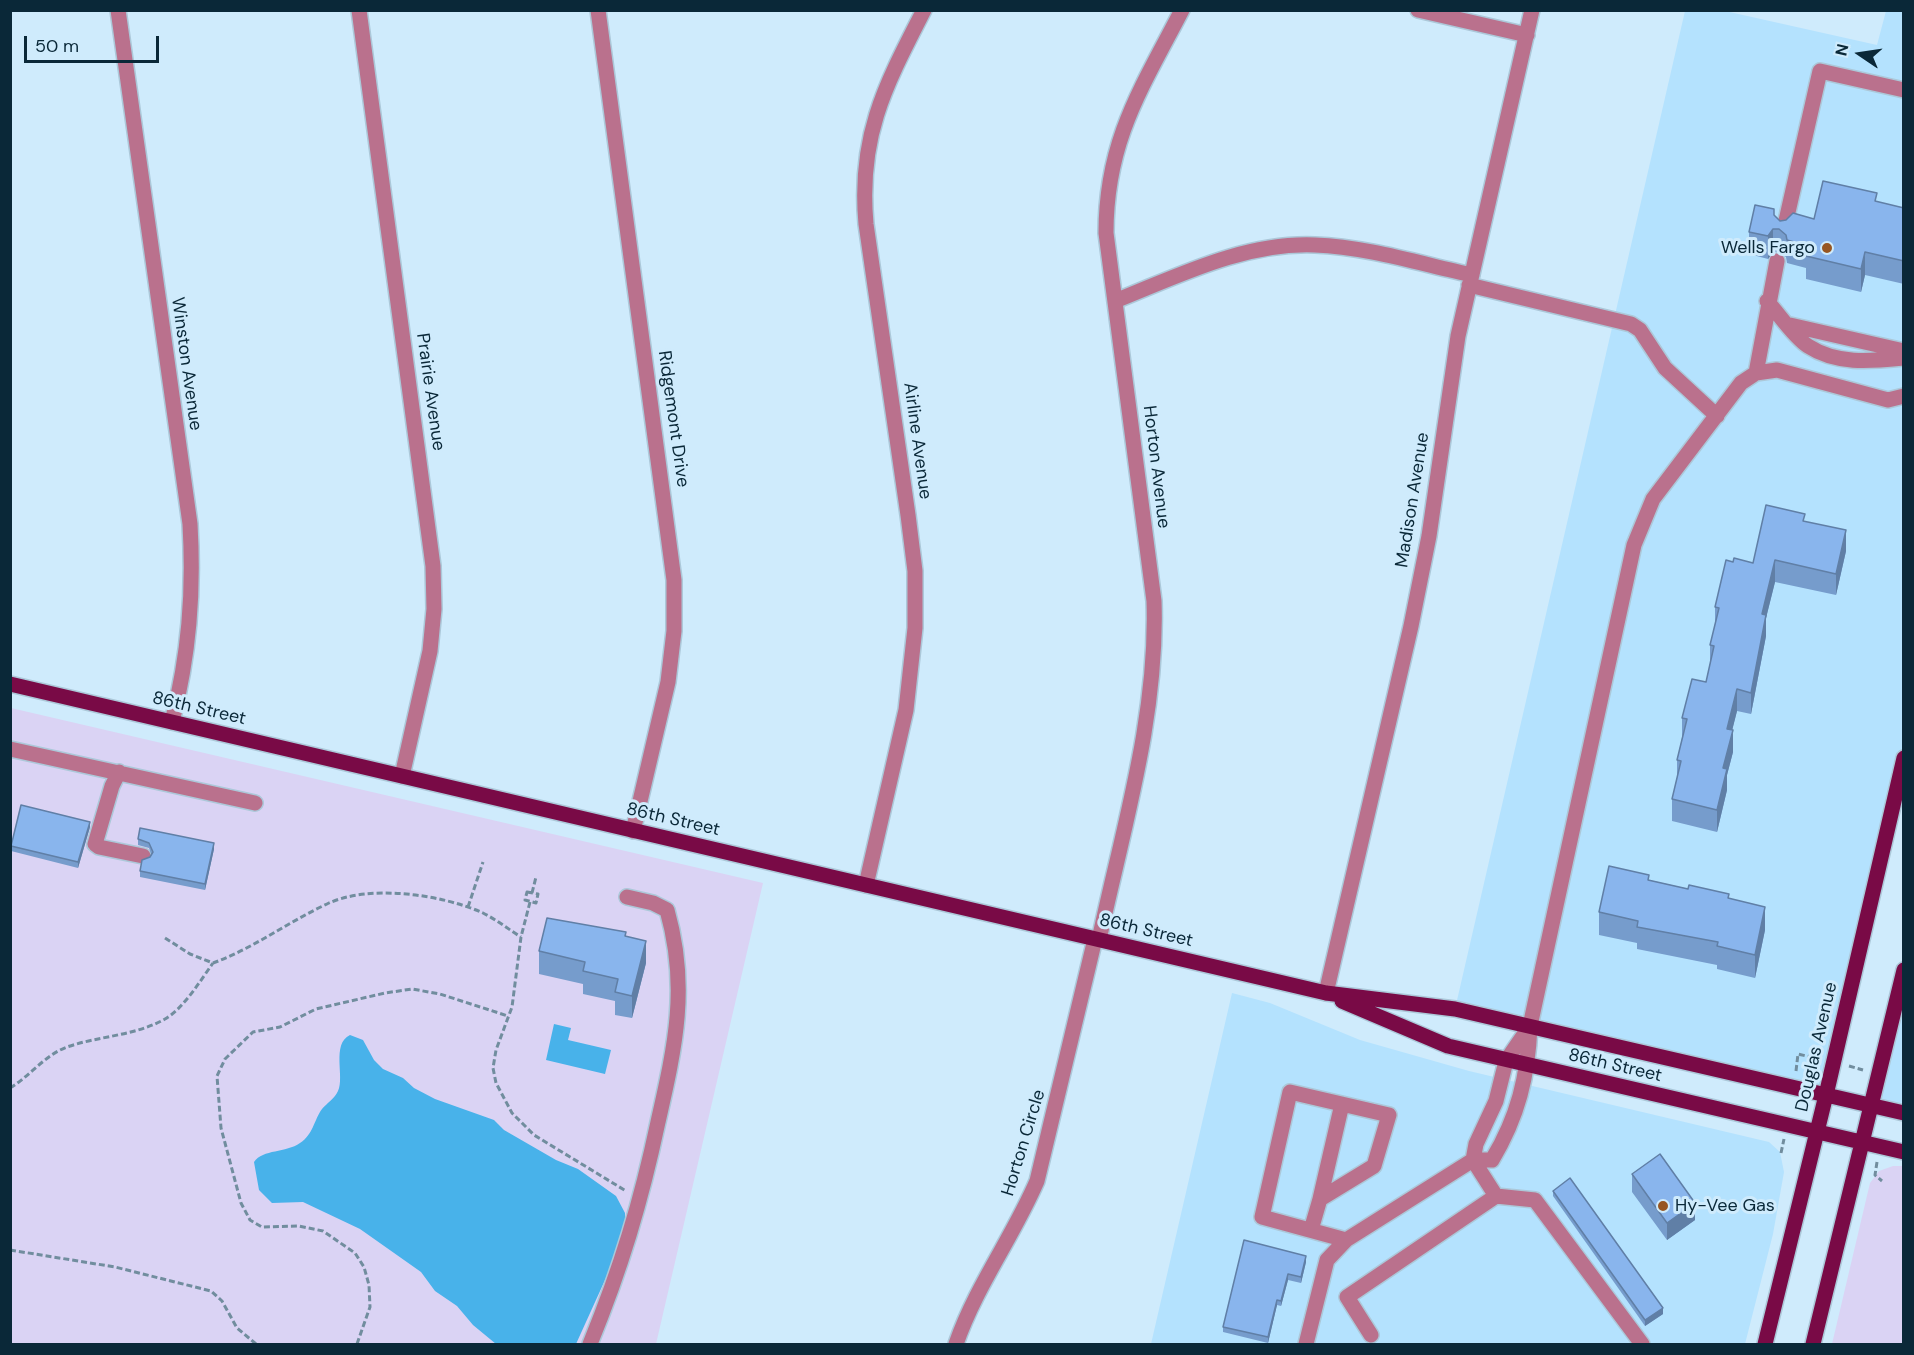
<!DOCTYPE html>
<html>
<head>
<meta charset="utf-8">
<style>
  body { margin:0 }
  #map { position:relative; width:1914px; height:1355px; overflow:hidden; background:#cfebfc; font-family:"DM Sans",sans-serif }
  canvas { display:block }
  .frame { position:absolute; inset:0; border:12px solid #0a2838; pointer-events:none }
  .north { position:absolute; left:1830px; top:24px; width:60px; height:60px; -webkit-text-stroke:4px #cfebfc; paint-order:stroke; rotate:283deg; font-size:16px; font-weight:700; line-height:24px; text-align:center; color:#0a2838 }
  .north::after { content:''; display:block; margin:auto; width:21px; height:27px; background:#0a2838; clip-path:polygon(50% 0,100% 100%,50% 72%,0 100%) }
  .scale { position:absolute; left:24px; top:36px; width:135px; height:27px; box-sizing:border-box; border:3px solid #0a2838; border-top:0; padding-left:8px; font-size:18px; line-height:21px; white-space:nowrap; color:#0a2838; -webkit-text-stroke:4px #cfebfc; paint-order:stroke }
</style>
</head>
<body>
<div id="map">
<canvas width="1914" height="1355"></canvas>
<div class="frame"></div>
<div class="north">N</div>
<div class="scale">50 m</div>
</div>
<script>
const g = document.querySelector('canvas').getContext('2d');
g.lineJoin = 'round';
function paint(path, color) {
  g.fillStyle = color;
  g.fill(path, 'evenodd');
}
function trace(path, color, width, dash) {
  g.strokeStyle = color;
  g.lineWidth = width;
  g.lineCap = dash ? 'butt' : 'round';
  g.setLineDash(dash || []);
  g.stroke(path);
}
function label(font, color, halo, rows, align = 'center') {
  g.font = font + ' "DM Sans",sans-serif';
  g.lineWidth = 6;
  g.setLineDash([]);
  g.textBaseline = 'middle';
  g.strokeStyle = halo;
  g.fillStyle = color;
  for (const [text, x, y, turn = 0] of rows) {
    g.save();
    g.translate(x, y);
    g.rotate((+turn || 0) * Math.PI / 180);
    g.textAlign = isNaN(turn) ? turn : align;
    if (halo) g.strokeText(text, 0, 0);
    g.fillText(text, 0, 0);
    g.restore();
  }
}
paint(new Path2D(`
  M1685,11H1725L1877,45L1886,11H1903V758L1826,1095L1455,1009Z
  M1903,970V1113L1871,1106Z
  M1232,993L1270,1003L1360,1040L1469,1071L1769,1142L1780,1152L1784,1172L1773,1234L1745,1344H1151Z`), '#b4e2fe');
paint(new Path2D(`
  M11,708L763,883L656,1344H11Z
  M1893,1166H1903V1344H1832L1870,1183L1879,1171Z`), '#dad3f4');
paint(new Path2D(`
  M554,1024L571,1028L568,1040L611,1050L605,1074L546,1060Z
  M350,1035L363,1040L374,1060L383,1069L403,1078L414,1088L435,1099L494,1120L504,1130L556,1160L578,1169L616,1196L625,1213V1227L610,1269L576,1344H496L473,1325L457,1306L435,1291L421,1272L360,1229L303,1202L272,1203L259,1190L254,1162C263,1149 286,1153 300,1143C313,1135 314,1120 322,1109C327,1103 335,1098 338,1091C345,1077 331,1044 350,1035Z`), '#48b2ea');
const minor = new Path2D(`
  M118,10L190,524C194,594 189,654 172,722
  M359,10L433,566L434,609L430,651L402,776
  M598,10L674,580V631L668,682L633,831
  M1418,10L1527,35
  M1783,234L1820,71L1904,90
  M1469,285L1631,324L1640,330L1665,368L1717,416
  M1115,301C1178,276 1245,242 1315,245C1368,247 1421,264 1472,275
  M1767,301C1780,315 1793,336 1808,346C1837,365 1872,361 1904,358
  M1790,325L1904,351
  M1756,373L1777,261
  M10,749L255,803
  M119,772L112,786L95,844L99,847L143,856
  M866,885L906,710L915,628V571L908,515L866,224C858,136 885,86 924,10
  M1099,940C1123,828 1158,716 1154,601L1106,233C1106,141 1141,89 1182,10
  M1326,993L1411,626L1429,536L1458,336L1532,10
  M1530,1026L1506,1061L1496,1101L1476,1144L1473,1160H1492C1518,1117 1528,1076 1530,1026L1634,545L1653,499L1741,383L1756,373L1777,370L1888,400L1904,396
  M1320,1199L1342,1104
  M1311,1230L1320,1199L1374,1166L1389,1115L1290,1092L1262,1217L1346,1240
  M1371,1335L1347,1297L1496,1196L1535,1200L1642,1344
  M590,1344C621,1268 641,1202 658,1122C675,1047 689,987 667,910L653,903L627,897
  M956,1344C976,1286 1013,1237 1037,1181L1095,939
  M1306,1344L1327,1260L1346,1240L1473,1160L1496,1196`);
const major = new Path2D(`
  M10,684L1326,993L1455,1009L1904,1113
  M1342,1001L1448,1046L1904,1152
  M1765,1344L1826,1095L1904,758
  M1813,1344L1904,970`);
trace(minor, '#acc8d9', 18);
trace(major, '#acc8d9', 18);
trace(new Path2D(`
  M527,892L538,894L536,903L525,900Z
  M532,893L536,877
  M530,902L521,937L512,1007L496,1050L493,1068L496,1083L512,1113L534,1135L626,1191
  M468,907L483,862
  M165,938L190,954L213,963C254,948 288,922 327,904C368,884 441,894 483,913C497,920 508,929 521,937
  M1849,1066L1863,1070
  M1796,1071L1798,1054L1819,1059
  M10,1088C30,1076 45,1055 67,1047C98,1036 135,1036 165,1019C184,1008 200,981 213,963
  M1781,1153L1784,1139
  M1877,1162L1875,1175L1882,1181
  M10,1250L115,1267L211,1291L222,1301L237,1328L256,1344
  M357,1344L370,1307L369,1285L364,1267L355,1253L323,1231L299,1226L262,1227L250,1220L241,1203L221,1128L217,1076L225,1059L253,1032L280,1027L316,1009L385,993L412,989L440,994L508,1016`), '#718d9e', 3, [6, 3]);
trace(minor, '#ba718d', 15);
trace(major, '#790a46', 15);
paint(new Path2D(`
  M1877,202L1904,208V284L1865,275L1861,292L1806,279V268L1787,263L1786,257L1779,252H1773L1768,259L1749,254V232L1774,215L1780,221L1814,219Z
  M1805,521L1846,551L1836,595L1775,582L1766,618V636L1751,714L1737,711L1732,730L1733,752L1727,775V790L1717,832L1672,821V799L1677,779V760L1682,738V718L1706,682L1710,665V645L1715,624V607L1733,562L1753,563Z
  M90,827L78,868L11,851V846Z
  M138,839L214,849L205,890L140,877V871L151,854L149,848L138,845Z
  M1649,880L1729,898L1765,930L1755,978L1717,969V965L1637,949V943L1599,935V912Z
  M626,936L646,963L632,1018L615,1015V1001L583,994V984L539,974V951Z
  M1632,1174L1695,1220L1667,1240L1632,1192Z
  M1553,1191L1663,1314L1645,1326L1553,1196Z
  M1244,1240L1306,1262L1301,1283L1288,1280L1281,1306L1277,1305L1268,1343L1223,1332V1327Z`), '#769ccc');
paint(new Path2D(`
  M1773,229V252L1768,259V236Z
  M1865,252V275L1861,292V269Z
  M1846,530V551L1836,595V574Z
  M1775,560V582L1766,618V636L1751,714V693L1762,614Z
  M1737,689V711L1727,751V729Z
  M1733,730V752L1727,775V790L1717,832V810L1723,768Z
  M90,822V827L78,868V862Z
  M214,843V849L205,890V884Z
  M1765,907V930L1755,978V955Z
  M646,941V963L632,1018V996Z
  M1695,1203V1220L1667,1240V1223Z
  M1306,1256V1262L1301,1283V1277Z
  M1288,1274V1280L1281,1306V1301Z
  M1277,1300V1305L1268,1343V1337Z
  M1663,1308V1314L1645,1326V1320Z`), '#607fa6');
const building = new Path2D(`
  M1823,181L1877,193L1875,201L1904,208V261L1865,252L1861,269L1806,256L1808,246L1787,240L1786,235L1779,229H1773L1768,236L1749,232L1755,205L1774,209V215L1780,221L1786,220L1793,213L1814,219Z
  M1766,505L1805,514L1803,521L1846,530L1836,574L1775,560L1762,614L1766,615L1751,693L1737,689L1727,729L1733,730L1723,768L1727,769L1717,810L1672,799L1681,761L1677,760L1687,719L1682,718L1692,679L1706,682L1714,646L1710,645L1719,608L1715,607L1726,560L1733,562L1734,558L1753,563Z
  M21,805L90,822L78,862L11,846Z
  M140,828L214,843L205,884L140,871L142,860L150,857L153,852L149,843L138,839Z
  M1609,866L1649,875L1648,880L1688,889L1689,885L1729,894L1728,898L1765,907L1755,955L1717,946L1718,942L1637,927L1638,921L1599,912Z
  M547,918L626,932L625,936L646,941L632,996L615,992L618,979L583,971L585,962L539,951Z
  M1660,1154L1695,1203L1667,1223L1632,1174Z
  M1570,1178L1663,1308L1645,1320L1553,1191Z
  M1244,1240L1306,1256L1301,1277L1288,1274L1281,1301L1277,1300L1268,1337L1223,1327Z`);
paint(building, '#89b5ed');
trace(building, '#607fa6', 1.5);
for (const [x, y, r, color] of [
  [1827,248,6,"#975622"],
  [1663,1206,6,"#975622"]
]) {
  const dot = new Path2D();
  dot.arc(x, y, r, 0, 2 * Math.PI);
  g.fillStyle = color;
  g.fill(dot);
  trace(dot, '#cfebfc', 2);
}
label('18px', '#0a2838', '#cfebfc', [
  ["Wells Fargo",1815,248],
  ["Hy-Vee Gas",1675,1206,"left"]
], 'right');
label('18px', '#0a2838', '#cfebfc', [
  ["Winston Avenue",186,364,82],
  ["Prairie Avenue",430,392,82],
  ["Ridgemont Drive",673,419,82],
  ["Airline Avenue",917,441,82],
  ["Horton Avenue",1156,467,83],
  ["Madison Avenue",1413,500,-81],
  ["86th Street",199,709,13],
  ["86th Street",673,820,13],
  ["86th Street",1146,931,13],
  ["Douglas Avenue",1817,1047,-77],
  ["86th Street",1615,1066,13],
  ["Horton Circle",1024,1143,-73]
]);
</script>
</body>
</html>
